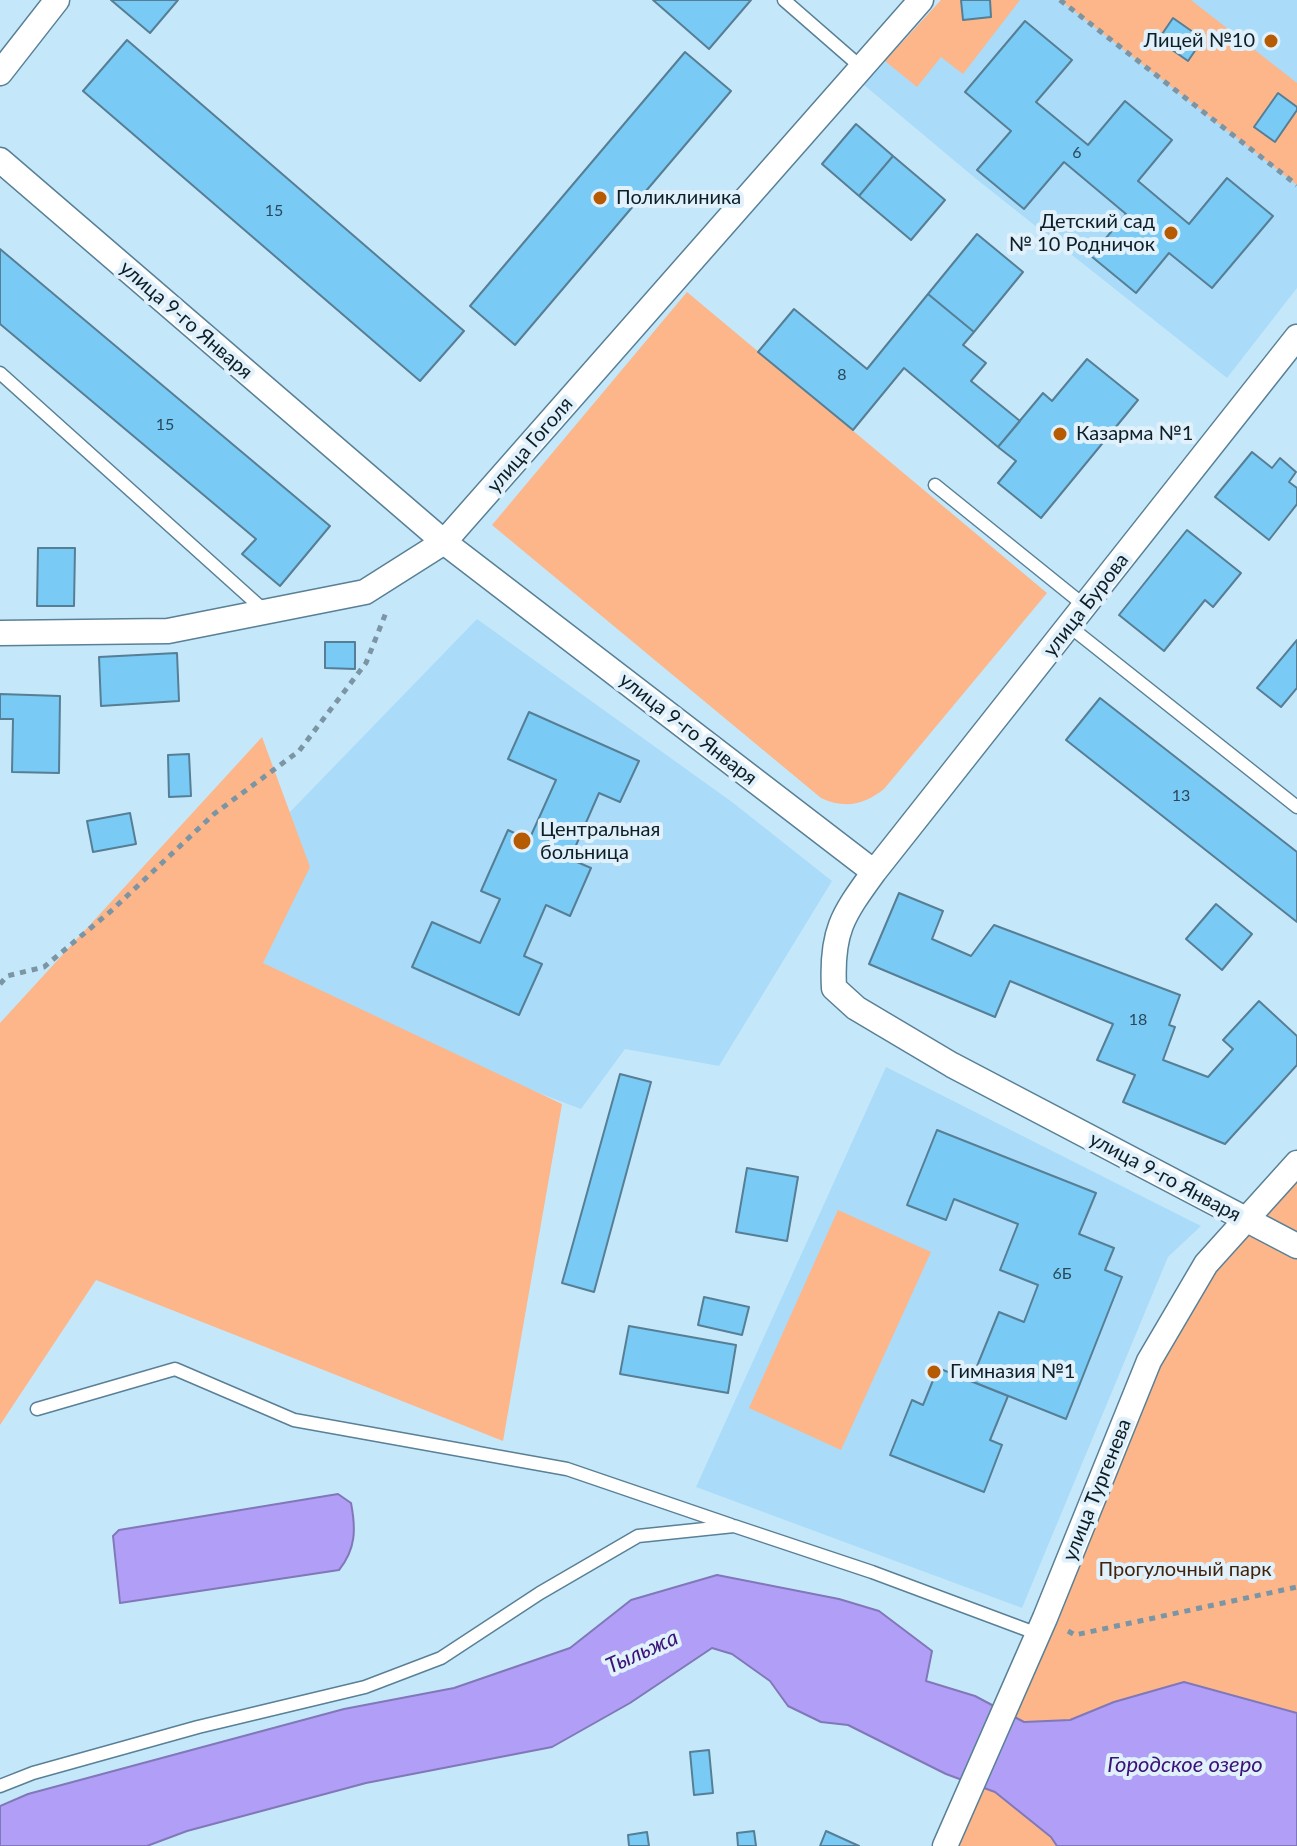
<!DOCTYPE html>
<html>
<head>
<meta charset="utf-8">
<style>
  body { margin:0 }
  canvas { display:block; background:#c5e7fa }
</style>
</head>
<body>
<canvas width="1297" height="1846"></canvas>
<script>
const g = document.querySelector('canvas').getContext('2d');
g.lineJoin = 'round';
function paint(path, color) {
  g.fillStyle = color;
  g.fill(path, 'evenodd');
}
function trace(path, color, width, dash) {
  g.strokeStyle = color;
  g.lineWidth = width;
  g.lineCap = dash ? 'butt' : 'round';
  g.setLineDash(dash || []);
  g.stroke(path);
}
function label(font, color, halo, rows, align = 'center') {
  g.font = font + ' Lato,sans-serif';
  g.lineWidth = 8;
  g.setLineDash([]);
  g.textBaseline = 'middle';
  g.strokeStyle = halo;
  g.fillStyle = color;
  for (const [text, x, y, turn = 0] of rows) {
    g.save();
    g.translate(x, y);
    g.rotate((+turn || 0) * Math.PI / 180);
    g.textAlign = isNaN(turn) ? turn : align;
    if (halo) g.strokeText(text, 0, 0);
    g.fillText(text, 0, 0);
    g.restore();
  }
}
paint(new Path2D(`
  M941,0H1297V288L1227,378L975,178L864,85Z
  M477,619L732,802L832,881L719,1066L625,1049L581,1109L219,972L194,911Z
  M886,1067L1201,1226L1168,1257L1022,1608L696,1487Z`), '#aadcf9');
paint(new Path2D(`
  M941,0H1020L963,74L941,57L917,87L885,61Z
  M1060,0H1191L1297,83V185Z
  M687,292L1047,593L884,789C864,805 844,809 821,798L492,525Z
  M262,737L310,867L263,963L562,1104L503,1441L96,1280L0,1425V1023Z
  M1297,1163V1713L1184,1682L1114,1702L1070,1720L1024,1722L1003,1710L1206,1264Z
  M838,1210L931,1252L841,1450L749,1408Z
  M972,1783L995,1792L1051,1837L1057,1846H945Z`), '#fcb68a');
const water = new Path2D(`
  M338,1494L351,1503C356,1529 356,1549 339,1570L120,1603L113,1536L119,1530Z
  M717,1575L839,1599L879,1611L932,1651L926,1681L975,1696L1024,1722L1070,1720L1114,1702L1184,1682L1297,1713V1846H1057L1051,1837L995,1792L946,1774L848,1725L821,1722L788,1706L770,1681L732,1654L712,1648L630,1703L552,1747L366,1783L187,1831L147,1846H0V1806L28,1794L344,1709L454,1688L570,1648L631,1600Z`);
paint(water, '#b19ef6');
trace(water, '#8078b8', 2);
const building = new Path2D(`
  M111,0H178L150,33Z
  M653,0H751L709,49Z
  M961,0H990L991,17L963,20Z
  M1173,18L1203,39L1188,61L1158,40Z
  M1025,21L1072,60L1036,102L1088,145L1125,101L1172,140L1138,181L1189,224L1227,178L1273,216L1212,288L1169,253L1136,293L1091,256L1126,214L1064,162L1024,209L977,170L1011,131L965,92Z
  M127,40L464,331L420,381L83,91Z
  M685,52L731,91L515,345L470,306Z
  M1278,93L1297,107V110L1275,142L1254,127Z
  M856,124L893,156L859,196L822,164Z
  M893,156L945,200L911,240L859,196Z
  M977,234L1023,272L974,332L928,294Z
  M0,249L330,526L280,586L242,554L256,539L0,324Z
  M928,294L974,332L963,345L986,363L971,381L1020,421L998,447L904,368L853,430L758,352L794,309L867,369Z
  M1087,359L1138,400L1041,518L998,483L1016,461L998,447L1043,393L1052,401Z
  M1252,452L1272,468L1280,458L1296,472L1289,482L1297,488V504L1269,540L1215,497Z
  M1187,530L1241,573L1213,607L1205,600L1164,651L1119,615Z
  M38,548H75L74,606H37Z
  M1297,640V688L1281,707L1257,688Z
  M325,642H355V669L325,668Z
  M177,653L179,701L101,706L99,657Z
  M0,694L60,696L59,773L12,772L13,719H0Z
  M1100,698L1297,852V922L1066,740Z
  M529,712L639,761L620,802L599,793L570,859L591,868L570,916L546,905L524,956L542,964L519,1015L412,967L432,922L480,943L500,899L481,891L508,830L529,840L556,780L508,759Z
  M189,754L191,796L169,797L168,755Z
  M130,813L136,844L93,852L87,821Z
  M899,893L943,911L932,939L971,956L994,925L1180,995L1169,1025L1175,1027L1163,1060L1208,1077L1233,1049L1223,1040L1259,1001L1297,1036V1065L1225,1144L1123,1102L1135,1075L1097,1060L1113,1024L1010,981L995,1017L869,964Z
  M1216,904L1252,934L1222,970L1186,939Z
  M620,1074L651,1082L594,1292L562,1283Z
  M937,1130L1096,1193L1079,1234L1114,1248L1105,1270L1122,1277L1066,1419L971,1381L999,1312L1024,1322L1038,1285L1000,1270L1018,1224L954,1199L946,1220L907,1205Z
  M747,1168L798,1177L787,1241L736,1232Z
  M704,1297L749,1307L742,1335L698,1325Z
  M629,1326L736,1345L728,1393L620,1374Z
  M938,1368L1008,1396L990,1440L1002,1445L984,1492L890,1455L912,1400L923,1405Z
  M709,1750L713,1793L694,1795L690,1752Z
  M754,1831L756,1846H738L737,1833Z
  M826,1831L859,1846H820Z
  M647,1832L649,1846H629L628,1835Z`);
paint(building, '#79caf5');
trace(building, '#567e94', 2);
const service = new Path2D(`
  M784,0L862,68
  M0,373L266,612
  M935,485L1085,606
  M1069,626L1297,807
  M37,1409L175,1369L294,1420L567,1469L731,1525
  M0,1786L33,1773L198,1727L365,1687L441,1658L540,1593L638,1536L734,1526L872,1572L1038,1634`);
const minor = new Path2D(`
  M0,73L57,0
  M0,160L444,542L874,872
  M1297,337L874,872C842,916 831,932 834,988L856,1008L952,1065L1297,1246
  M0,633L168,631L365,592L444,542L921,0
  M945,1846L1045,1618L1149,1361L1206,1264L1297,1163`);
trace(service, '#598096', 15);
trace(minor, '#598096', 27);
trace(new Path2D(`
  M1060,0L1297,185
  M0,984L7,976L44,967L111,911L214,814L299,751L366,663L387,610
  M1068,1631L1075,1635L1297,1587`), '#7b95a4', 5, [6, 6]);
trace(service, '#fff', 12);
trace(minor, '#fff', 24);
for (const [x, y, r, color] of [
  [1271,41,8,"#b75b02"],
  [600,198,8,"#b75b02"],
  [1171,233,8,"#b75b02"],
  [1060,434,8,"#b75b02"],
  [522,841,10,"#b75b02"],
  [934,1372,8,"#b75b02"]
]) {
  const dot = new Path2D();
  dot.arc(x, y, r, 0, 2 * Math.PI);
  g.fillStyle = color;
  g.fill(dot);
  trace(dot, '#e0f1fb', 3);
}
label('16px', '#29495a', null, [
  ["6",1077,153],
  ["15",274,211],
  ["8",842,375],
  ["15",165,425],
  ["13",1181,796],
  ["18",1138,1020],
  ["6Б",1062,1274]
]);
label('20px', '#0e1e27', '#e0f1fb', [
  ["Лицей №10",1255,41,"right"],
  ["Поликлиника",616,198],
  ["Детский сад",1155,222,"right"],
  ["№ 10 Родничок",1155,245,"right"],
  ["Казарма №1",1076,434],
  ["Центральная",540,830],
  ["больница",540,853],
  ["Гимназия №1",950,1372]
], 'left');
label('20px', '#0e1e27', '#e0f1fb', [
  ["улица 9-го Января",186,320,41],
  ["улица Гоголя",530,445,-49],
  ["улица Бурова",1086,605,-52],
  ["улица 9-го Января",688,729,38],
  ["улица 9-го Января",1165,1177,28],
  ["улица Тургенева",1097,1490,-68]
]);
label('20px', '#43220a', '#e0f1fb', [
  ["Прогулочный парк",1185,1570]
]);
label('italic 22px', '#3b1278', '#e0f1fb', [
  ["Тыльжа",642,1652,-24],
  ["Городское озеро",1185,1765]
]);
</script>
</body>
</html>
